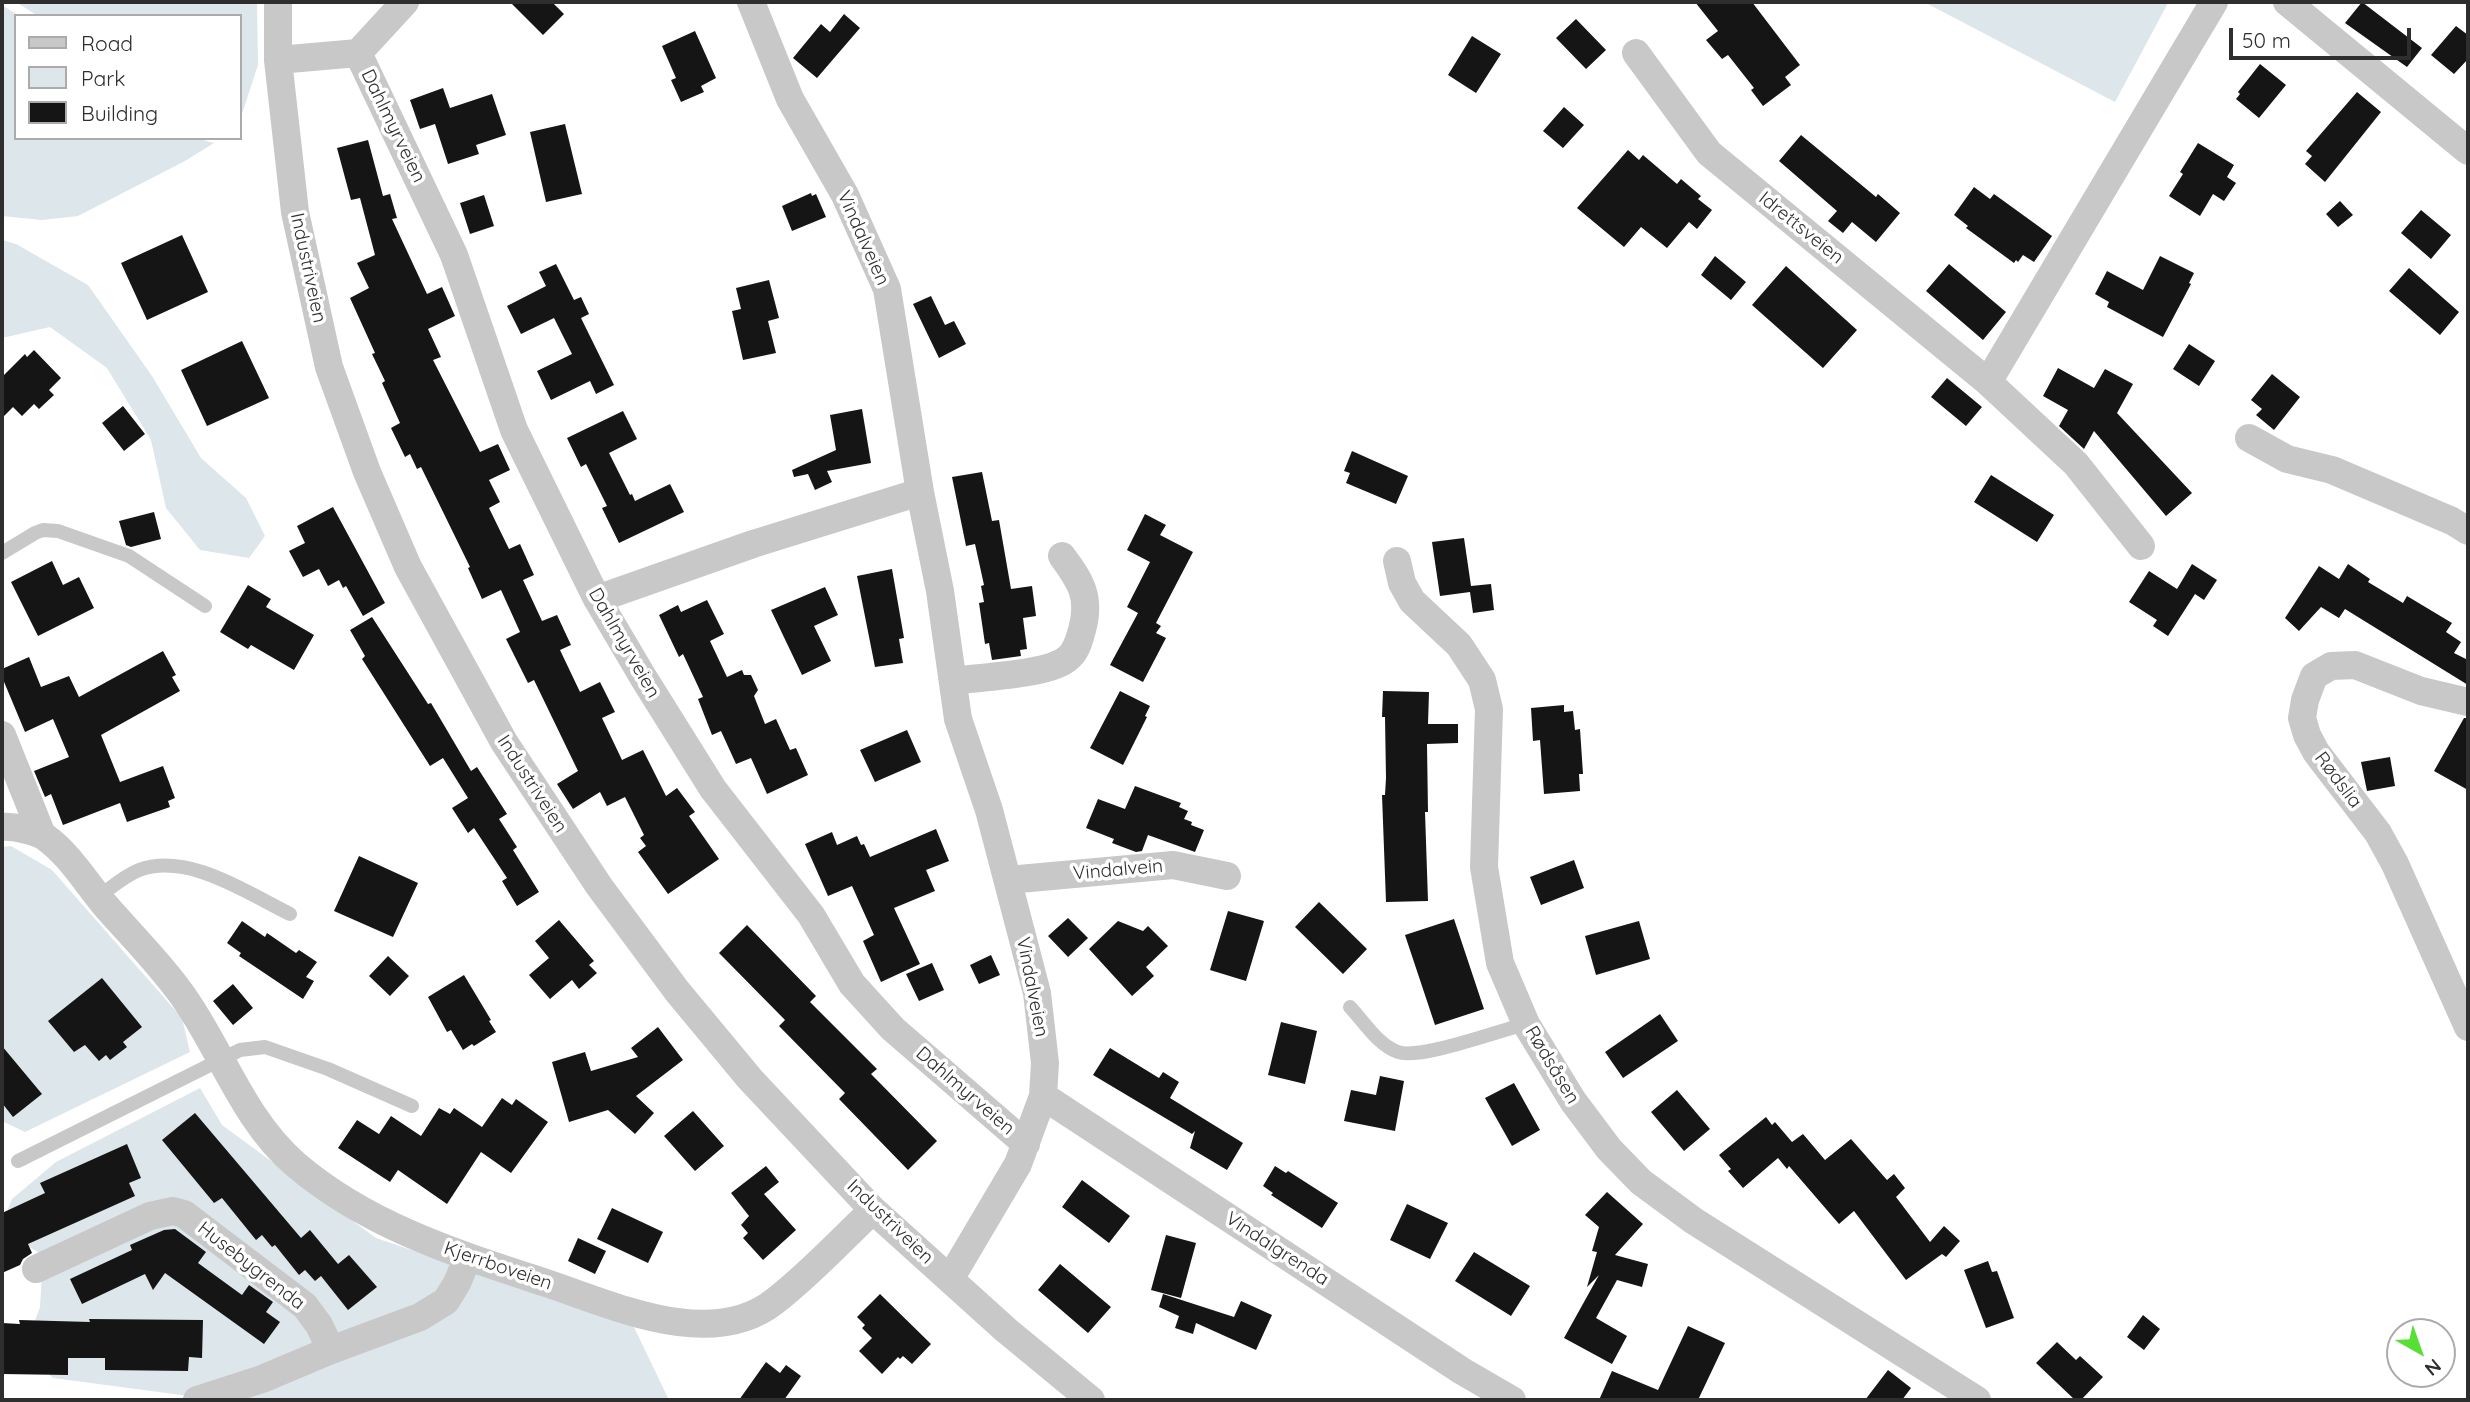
<!DOCTYPE html>
<html>
<head>
<meta charset="utf-8">
<style>
  body { margin:0 }
  #map { position:relative; width:2470px; height:1402px; overflow:hidden; background:#fff; font-family:Quicksand,sans-serif }
  canvas { display:block }
  .frame { position:absolute; inset:0; border:4px solid #2e2e2e; pointer-events:none }
  .legend { position:absolute; left:14px; top:14px; width:228px; height:126px; box-sizing:border-box; background:#fff; border:2px solid #ababab; margin:0; padding:9px 12px; list-style:none; font-size:21px; color:#2e2e2e }
  .legend li { display:flex; align-items:center; gap:14px; height:35px }
  .legend b { width:35px; border:2px solid #ababab }
  .north { position:absolute; left:2386px; top:1318px; width:70px; height:70px; box-sizing:border-box; background:#fff; border:2px solid #ababab; border-radius:50%; rotate:140deg; font-size:19px; font-weight:700; line-height:28px; text-align:center; color:#2e2e2e }
  .north::after { content:''; display:block; margin:auto; width:24px; height:32px; background:#58df36; clip-path:polygon(50% 0,100% 100%,50% 72%,0 100%) }
  .scale { position:absolute; left:2229px; top:28px; width:182px; height:32px; box-sizing:border-box; border:4px solid #2e2e2e; border-top:0; padding-left:9px; font-size:21px; line-height:24px; white-space:nowrap; color:#2e2e2e; -webkit-text-stroke:5px #fff; paint-order:stroke }
</style>
</head>
<body>
<div id="map">
<canvas width="2470" height="1402"></canvas>
<div class="frame"></div>
<ul class="legend">
<li><b style="height:9px;background:#c8c8c8"></b>Road</li>
<li><b style="height:19px;background:#dce6eb"></b>Park</li>
<li><b style="height:19px;background:#151515"></b>Building</li>
</ul>
<div class="north">N</div>
<div class="scale">50 m</div>
</div>
<script>
const g = document.querySelector('canvas').getContext('2d');
g.lineJoin = 'round';
function paint(path, color) {
  g.fillStyle = color;
  g.fill(path, 'evenodd');
}
function trace(path, color, width, dash) {
  g.strokeStyle = color;
  g.lineWidth = width;
  g.lineCap = dash ? 'butt' : 'round';
  g.setLineDash(dash || []);
  g.stroke(path);
}
function label(font, color, halo, rows, align = 'center') {
  g.font = font + ' Quicksand,sans-serif';
  g.lineWidth = 7;
  g.setLineDash([]);
  g.textBaseline = 'middle';
  g.strokeStyle = halo;
  g.fillStyle = color;
  for (const [text, x, y, turn = 0] of rows) {
    g.save();
    g.translate(x, y);
    g.rotate((+turn || 0) * Math.PI / 180);
    g.textAlign = isNaN(turn) ? turn : align;
    if (halo) g.strokeText(text, 0, 0);
    g.fillText(text, 0, 0);
    g.restore();
  }
}
paint(new Path2D(`
  M16,2H257L258,65L240,120V16H38Z
  M1924,2H2166L2168,3L2115,102Z
  M2,5L19,16H16V138H196L214,143L185,161L78,216L42,220L2,216Z
  M2,240L16,244L88,285L152,376L201,458L246,498L265,536L249,558L200,550L166,508L151,440L107,368L50,327L2,338Z
  M11,846L52,870L182,1018L190,1052L25,1132L2,1121V847Z
  M200,1088L222,1125L376,1238L633,1325L669,1400H219L53,1378L24,1350L40,1307L43,1255L2,1231V1224L12,1199L56,1162Z`), '#dce6eb');
paint(new Path2D(`
  M510,2H552L564,14L543,35Z
  M1695,2H1752L1800,65L1785,77L1791,85L1763,106L1751,90L1754,88L1728,55L1722,59L1706,40L1718,31Z
  M2362,2L2422,48L2407,67L2345,23Z
  M844,14L860,28L817,78L793,58L821,24L830,32Z
  M1576,19L1606,50L1586,69L1556,38Z
  M2456,26L2468,35V59L2454,74L2431,55Z
  M695,31L716,78L701,86L704,92L681,102L671,80L676,78L662,46Z
  M1472,36L1501,54L1476,93L1448,75Z
  M2260,64L2286,85L2259,118L2236,99L2240,94L2238,92Z
  M443,88L450,108L492,94L506,135L476,145L479,154L448,164L435,124L420,129L410,100Z
  M2357,92L2381,112L2325,182L2305,164L2312,156L2306,151Z
  M1564,107L1584,125L1563,148L1543,131Z
  M565,124L582,194L546,202L530,132Z
  M1801,135L1876,197L1878,194L1900,213L1876,242L1852,222L1843,233L1828,221L1837,211L1779,161Z
  M368,140L383,196L390,194L397,218L392,219L427,294L442,287L455,316L428,329L441,357L433,360L480,452L498,444L510,470L489,480L500,502L489,508L509,549L520,544L534,575L523,580L542,621L557,615L571,645L560,650L580,692L600,682L615,712L602,718L622,760L643,750L666,796L677,788L695,812L689,816L719,859L668,894L638,852L646,846L640,838L644,835L625,797L607,806L600,792L573,809L557,784L578,771L534,680L528,683L506,639L520,632L501,590L482,599L468,568L470,567L421,467L417,469L410,454L405,457L391,428L400,423L382,383L385,381L372,354L375,353L350,298L369,288L357,263L375,255L360,198L351,200L337,148Z
  M2198,143L2234,165L2227,177L2236,183L2224,201L2213,194L2200,216L2169,196L2183,174L2180,172Z
  M1628,150L1639,160L1643,155L1677,184L1681,179L1701,196L1698,199L1712,210L1697,229L1689,222L1667,248L1641,227L1624,247L1577,208Z
  M1974,187L1990,199L1994,194L2052,236L2034,262L2023,255L2018,262L2016,260L2014,263L1966,228L1968,226L1954,215Z
  M811,193L812,196L816,194L826,217L792,231L782,206Z
  M484,195L494,226L470,234L460,203Z
  M2340,201L2353,215L2338,227L2326,214Z
  M2421,210L2451,235L2431,259L2401,233Z
  M182,235L208,292L147,320L121,263Z
  M1715,256L1746,282L1731,300L1701,275Z
  M2160,256L2194,273L2189,283L2191,284L2163,337L2107,307L2109,302L2095,294L2107,271L2143,290Z
  M556,264L574,300L581,297L589,314L581,318L614,385L596,394L590,381L551,400L537,371L572,354L554,318L521,334L507,306L546,286L539,272Z
  M1949,264L2006,312L1983,340L1926,291Z
  M1786,266L1857,330L1823,368L1752,305Z
  M2409,268L2459,312L2440,335L2389,291Z
  M769,280L779,318L768,321L776,353L743,360L732,311L741,309L736,288Z
  M931,296L945,325L954,321L966,344L939,358L913,304Z
  M242,341L269,398L207,426L181,370Z
  M2189,344L2215,361L2199,386L2173,369Z
  M34,350L61,378L49,390L54,395L39,409L34,404L22,416L13,407L2,418V377L25,354L27,357Z
  M2058,368L2094,388L2105,369L2133,384L2117,413L2192,493L2166,516L2094,431L2084,449L2059,426L2068,410L2043,396Z
  M2272,374L2300,397L2274,430L2256,415L2262,409L2251,400Z
  M1947,378L1982,407L1966,426L1931,397Z
  M123,406L145,434L124,451L102,423Z
  M862,409L871,463L827,471L832,482L815,490L808,474L794,477L792,470L836,450L830,415Z
  M623,411L637,439L609,453L630,495L632,494L635,501L670,484L684,512L619,543L602,508L607,506L586,464L581,467L567,438Z
  M1352,451L1408,476L1396,504L1346,483L1350,473L1344,471Z
  M982,472L992,521L999,520L1011,589L1032,586L1036,616L1023,618L1027,649L1020,650L1021,656L992,660L989,643L985,644L979,603L984,602L981,586L984,585L975,544L966,546L952,477Z
  M1991,475L2054,515L2037,542L1974,502Z
  M333,507L385,603L363,616L346,586L343,588L339,580L328,586L319,569L303,577L289,551L305,543L297,526Z
  M154,512L161,539L131,547L126,545L119,521Z
  M1145,514L1166,525L1160,535L1193,552L1156,623L1161,626L1156,633L1166,638L1143,682L1110,665L1138,613L1127,607L1150,562L1127,550Z
  M1464,538L1471,586L1491,584L1494,610L1473,613L1470,592L1440,596L1432,542Z
  M52,561L63,585L79,577L94,608L38,636L11,582Z
  M2192,564L2217,580L2204,600L2195,594L2168,636L2153,626L2157,620L2129,602L2149,571L2177,589Z
  M2348,564L2370,579L2368,582L2403,603L2407,596L2452,623L2446,632L2461,642L2454,653L2468,660V685L2345,609L2339,618L2321,607L2299,631L2285,618L2319,566L2339,579Z
  M892,569L904,638L899,639L903,663L875,667L857,576Z
  M248,585L271,599L266,607L314,635L294,670L251,645L248,649L220,632Z
  M825,587L838,615L814,626L831,661L802,675L771,610Z
  M707,600L724,634L710,641L727,677L742,670L744,675H751L758,690L754,696L765,724L776,719L790,750L796,748L808,775L767,794L751,758L736,764L721,731L712,735L698,699L703,697L683,654L679,657L659,615L678,605L681,612Z
  M372,617L428,704L431,703L471,771L477,767L507,814L499,819L517,847L513,850L539,892L517,906L502,881L507,878L474,828L468,833L452,808L468,798L443,758L430,766L362,659L365,656L350,630Z
  M163,651L176,675L172,677L180,691L101,735L120,782L163,766L175,798L168,801L170,807L127,822L120,803L63,825L51,794L45,797L34,771L69,757L53,719L25,732L2,677V669L29,657L41,687L69,676L79,697Z
  M1120,691L1150,706L1145,716L1147,717L1123,765L1090,748Z
  M1383,691L1429,692L1428,724H1458V743L1427,744L1428,812H1425L1428,901L1386,902L1382,795H1385L1386,778L1385,717H1382Z
  M1564,705V712L1573,711L1575,730L1580,729L1583,774H1579L1580,791L1544,794L1540,740L1533,741L1531,708Z
  M2464,718H2468V790L2434,771Z
  M907,730L921,762L875,782L860,750Z
  M2390,757L2395,786L2367,791L2361,762Z
  M1135,786L1181,803L1179,807L1188,811L1184,819L1192,822L1191,825L1204,830L1195,852L1148,835L1142,851L1136,852L1112,843L1114,839L1086,828L1098,799L1125,809Z
  M936,829L949,861L926,870L935,891L894,908L920,964L881,982L863,941L874,935L852,886L828,896L805,844L832,832L837,845L857,836L861,845L864,844L870,857Z
  M359,856L418,883L393,937L334,911Z
  M1574,860L1584,888L1541,905L1530,877Z
  M1319,902L1367,949L1343,974L1295,927Z
  M1228,911L1264,921L1246,981L1210,970Z
  M1068,918L1088,938L1068,957L1048,936Z
  M1454,919L1484,1009L1435,1025L1405,935Z
  M559,920L594,961L589,965L597,973L579,989L572,980L550,999L529,975L549,958L535,941Z
  M242,921L265,937L267,933L296,953L299,950L317,962L306,977L314,981L303,999L239,956L241,953L227,943Z
  M1118,921L1143,931L1148,926L1168,946L1146,967L1154,976L1132,996L1089,949Z
  M1639,921L1650,959L1596,975L1585,936Z
  M747,925L816,996L810,1002L877,1069L871,1074L937,1141L908,1170L839,1099L845,1093L779,1026L785,1020L719,953Z
  M991,955L1000,975L979,984L970,965Z
  M388,956L409,976L390,996L369,976Z
  M932,963L944,990L919,1001L906,974Z
  M464,975L491,1020L489,1021L496,1032L474,1046L472,1044L463,1050L451,1030L447,1032L428,997Z
  M102,978L142,1027L123,1042L127,1047L110,1060L106,1055L99,1061L85,1045L74,1052L48,1021Z
  M233,984L253,1008L233,1025L213,1001Z
  M1660,1014L1678,1041L1623,1078L1605,1052Z
  M1281,1022L1317,1031L1305,1084L1268,1075Z
  M658,1027L683,1060L636,1096L654,1113L635,1134L608,1110L569,1122L552,1062L585,1052L591,1071L638,1057L631,1048Z
  M2,1046L42,1094L13,1117L2,1103Z
  M1110,1048L1159,1078L1163,1072L1179,1082L1170,1098L1243,1143L1227,1170L1190,1148L1195,1131L1192,1134L1093,1075Z
  M1380,1076L1404,1081L1395,1131L1344,1121L1351,1090L1376,1095Z
  M1514,1083L1540,1130L1512,1146L1485,1098Z
  M1677,1090L1710,1129L1684,1151L1651,1112Z
  M502,1098L512,1105L516,1099L548,1122L511,1173L481,1152L447,1204L398,1170L390,1182L338,1148L357,1120L379,1134L391,1116L421,1136L439,1108L450,1114L454,1108L482,1127Z
  M693,1111L724,1146L695,1171L664,1136Z
  M195,1113L301,1238L310,1230L338,1264L349,1255L377,1287L348,1310L321,1276L315,1281L305,1270L299,1275L275,1245L272,1247L262,1235L256,1240L222,1198L214,1203L162,1140Z
  M1766,1117L1772,1125L1775,1122L1792,1142L1803,1134L1825,1160L1851,1139L1887,1180L1894,1174L1905,1188L1896,1197L1930,1242L1944,1226L1960,1241L1946,1257L1942,1254L1906,1280L1854,1211L1839,1224L1789,1166L1787,1169L1778,1158L1743,1188L1728,1171L1731,1169L1719,1155Z
  M127,1144L141,1178L129,1183L135,1196L28,1244L32,1253L23,1259L20,1265L2,1273V1213L45,1193L40,1183Z
  M766,1166L779,1182L764,1194L796,1230L763,1260L743,1238L748,1233L741,1225L749,1216L731,1193Z
  M1275,1166L1286,1173L1288,1171L1338,1203L1322,1228L1271,1195L1273,1193L1263,1186Z
  M1082,1180L1130,1216L1109,1243L1062,1207Z
  M1607,1192L1643,1224L1615,1255L1648,1264L1642,1287L1617,1280L1596,1318L1627,1336L1612,1364L1564,1338L1599,1275L1587,1287L1597,1252L1592,1251L1599,1227L1585,1215Z
  M1407,1204L1448,1223L1430,1259L1390,1240Z
  M612,1208L663,1232L648,1263L597,1239Z
  M175,1229L206,1252L198,1263L242,1295L249,1285L273,1302L266,1312L280,1322L264,1344L165,1273L153,1290L145,1274L82,1304L70,1279L132,1250L130,1245L164,1230Z
  M1166,1235L1196,1243L1181,1298L1151,1290Z
  M578,1238L606,1251L595,1274L568,1261Z
  M1474,1252L1530,1286L1511,1316L1455,1281Z
  M1988,1261L1992,1272L1997,1271L2014,1318L1986,1328L1964,1270Z
  M1060,1264L1111,1307L1088,1333L1038,1290Z
  M880,1294L931,1344L912,1364L903,1356L900,1359L898,1357L882,1374L859,1351L872,1338L862,1328L865,1325L857,1317Z
  M1163,1294L1234,1317L1241,1301L1272,1315L1256,1350L1196,1323L1193,1334L1175,1328L1179,1316L1159,1307Z
  M2143,1315L2160,1329L2144,1350L2127,1337Z
  M89,1319L203,1320L202,1358L189,1357L188,1371L105,1370V1358H68V1375L2,1374V1323L20,1324L19,1320L90,1322Z
  M1688,1326L1725,1343L1698,1400H1599L1612,1371L1658,1390Z
  M2057,1342L2076,1360L2080,1356L2103,1377L2081,1400H2075L2036,1363Z
  M766,1362L780,1373L786,1365L801,1376L784,1400H739Z
  M1888,1370L1911,1388L1902,1400H1865Z`), '#151515');
trace(new Path2D(`
  M2,553L35,533L43,530L58,531L129,556L205,606
  M98,897C111,888 124,876 139,870C188,852 247,893 290,914
  M1350,1007C1364,1022 1378,1045 1398,1052C1420,1060 1500,1030 1526,1024
  M18,1161L240,1050L265,1047L328,1069L412,1106`), '#c8c8c8', 14);
trace(new Path2D(`
  M278,2V60L295,212L329,367L367,472L408,567L504,742L599,886L677,991L750,1079L873,1210L1006,1330L1091,1400
  M751,2L790,99L845,195L887,289L920,492L940,591L958,719L989,810L1037,993L1045,1063L1043,1096L1018,1164L950,1279
  M2287,2L2468,151
  M358,53L454,255L514,430L597,599L643,677L713,789L811,915L852,984L893,1029L1026,1144
  M1636,53L1709,153L1988,382L2076,464L2141,546
  M278,60L358,53L405,2
  M1988,382L2214,2
  M2249,438L2287,459L2332,470L2452,521L2468,531
  M1397,561L1402,583L1412,601L1459,645L1482,680L1489,709L1484,867L1500,963L1526,1024L1573,1101L1609,1149L1641,1182L1694,1221L1977,1400
  M597,599L753,544L920,492
  M953,681C979,677 1050,675 1068,658C1077,651 1079,640 1082,630C1091,597 1081,582 1062,556
  M2468,702L2421,691L2355,665L2331,666L2314,676L2305,700L2302,718L2307,735L2316,752L2378,833L2395,864L2468,1027
  M2,735L42,835
  M2,827C13,826 35,831 45,837C69,854 85,881 104,904C130,934 165,969 187,1002C223,1055 245,1121 295,1164C367,1226 458,1254 546,1283C613,1305 711,1352 775,1301C810,1274 841,1240 873,1210
  M1008,880L1173,865L1227,876
  M1043,1096L1462,1371L1512,1400
  M36,1269L150,1216L173,1211L184,1214L305,1306L319,1325L331,1350
  M197,1400L262,1379L331,1350L420,1317L446,1301L457,1283L468,1257`), '#c8c8c8', 28);
label('19px', '#2e2e2e', '#fff', [
  ["Dahlmyrveien",393,126,64],
  ["Idrettsveien",1801,228,39],
  ["Vindalveien",863,238,66],
  ["Industriveien",308,268,78],
  ["Dahlmyrveien",624,643,60],
  ["Rødslia",2338,780,53],
  ["Industriveien",532,784,57],
  ["Vindalvein",1118,870,-5],
  ["Vindalveien",1032,987,79],
  ["Rødsåsen",1552,1065,59],
  ["Dahlmyrveien",965,1091,41],
  ["Industriveien",890,1222,44],
  ["Vindalgrenda",1277,1249,33],
  ["Husebygrenda",251,1266,38],
  ["Kjerrboveien",498,1266,19]
]);
</script>
</body>
</html>
